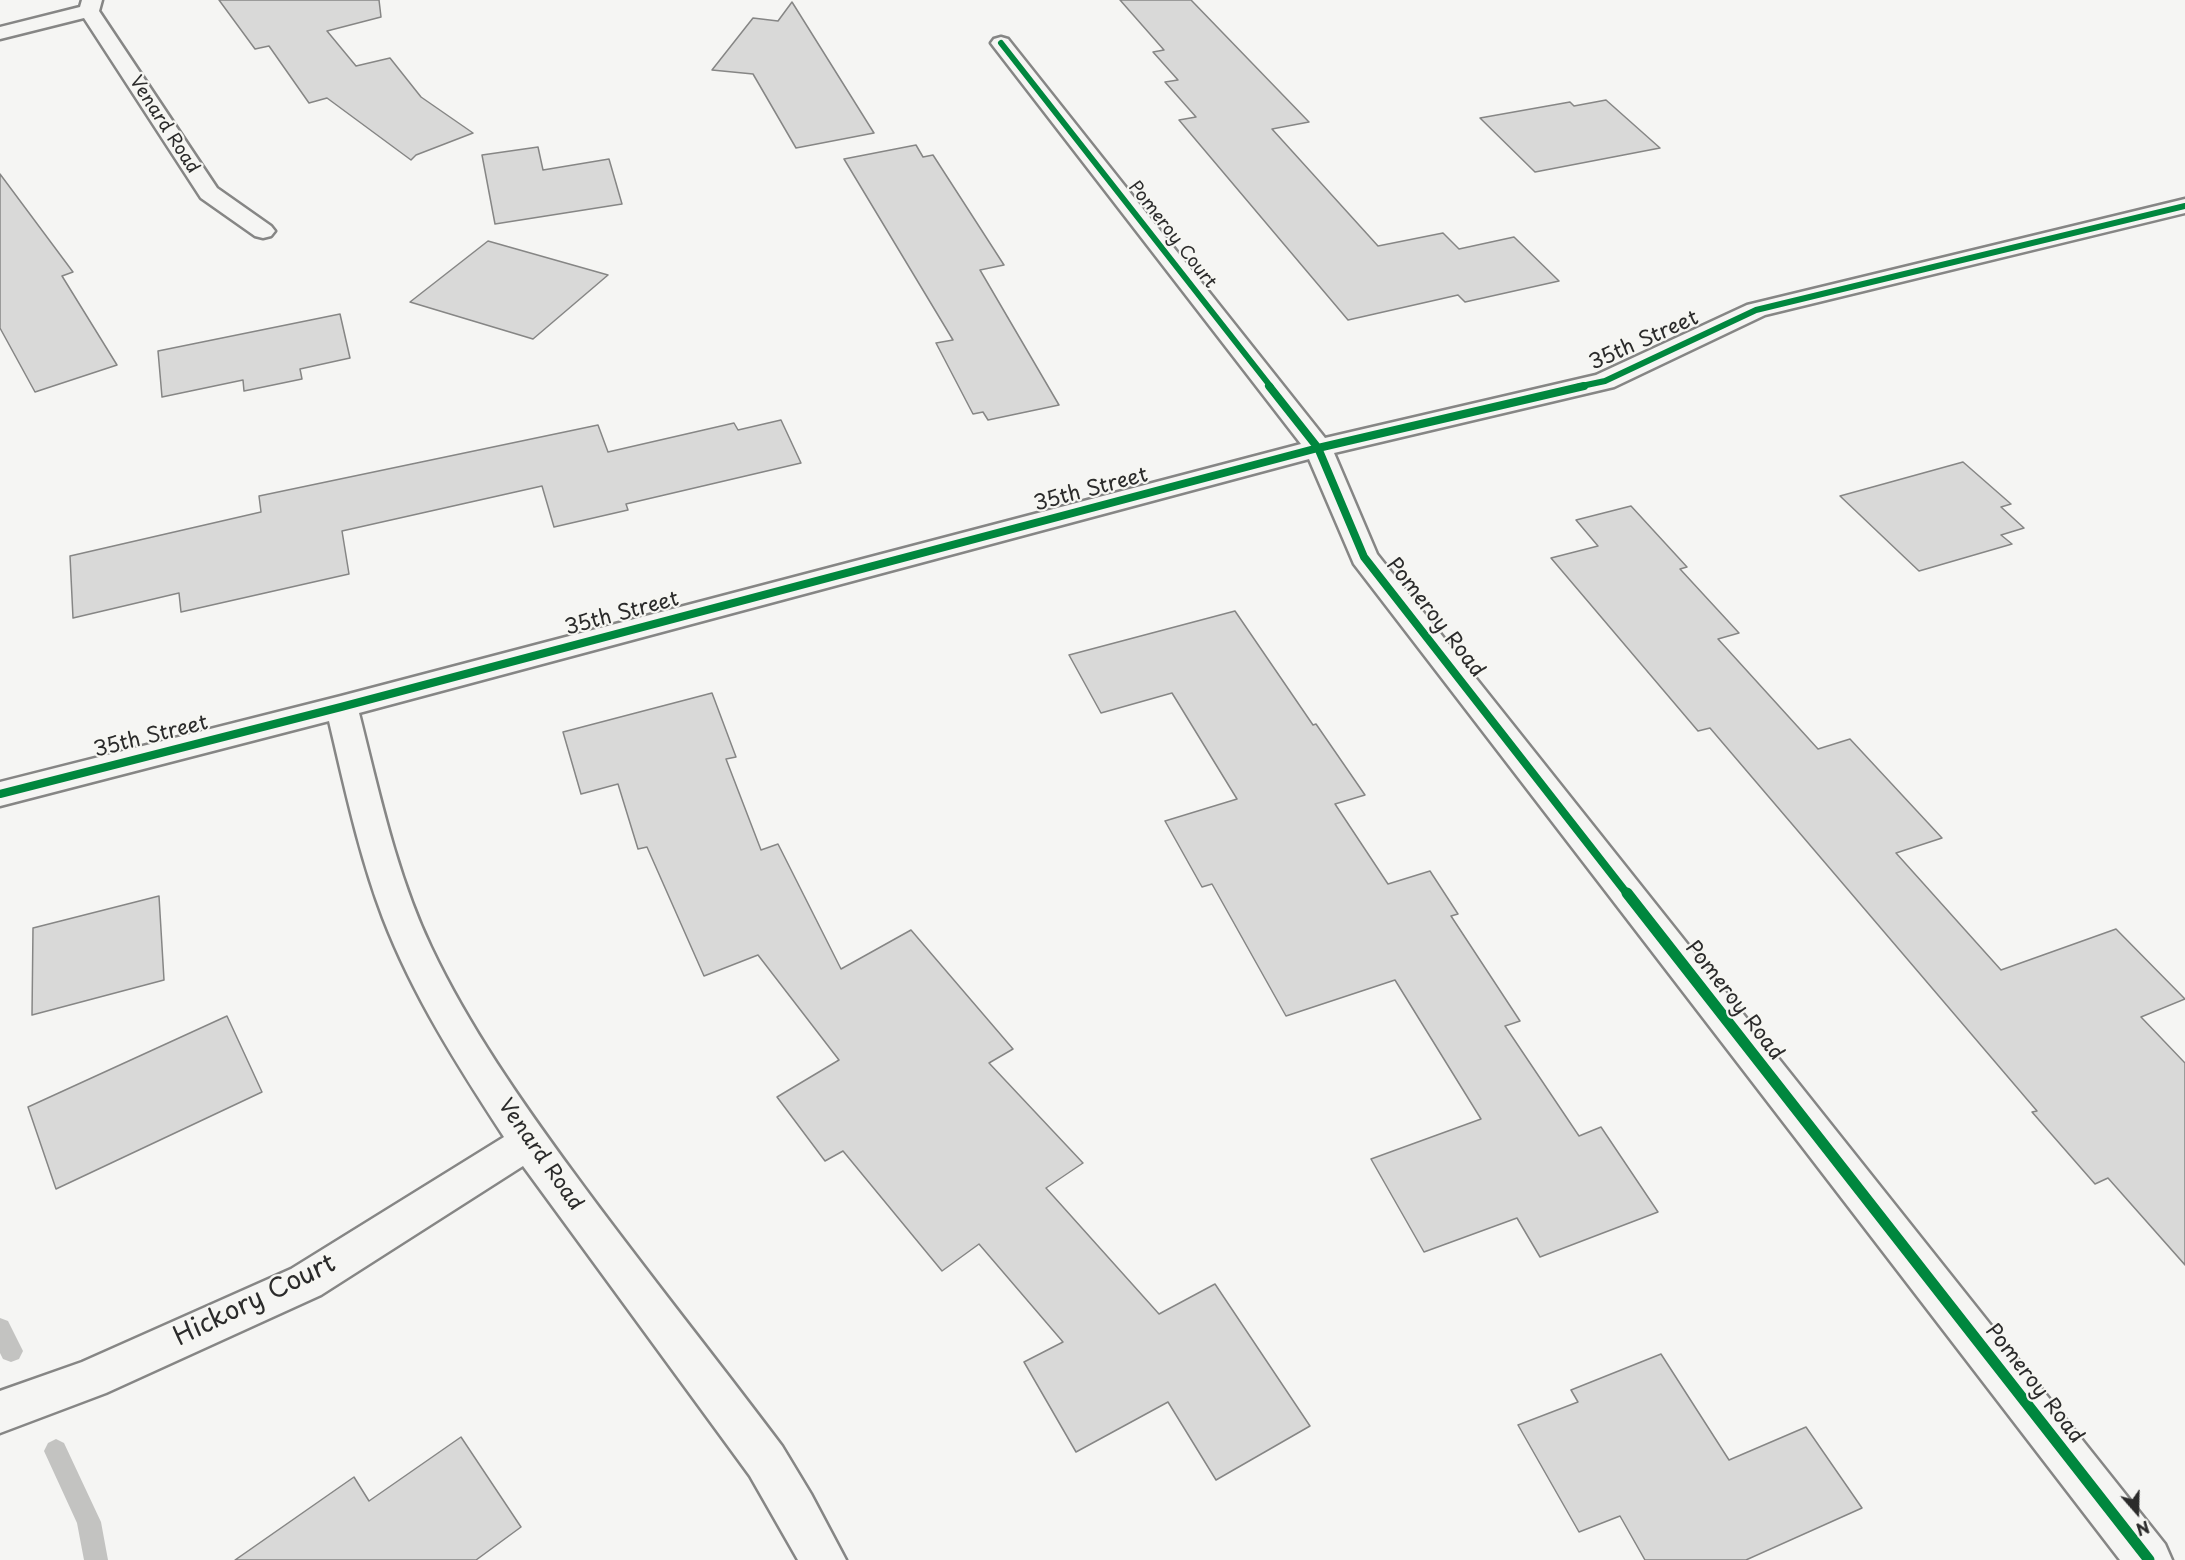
<!DOCTYPE html>
<html>
<head>
<meta charset="utf-8">
<style>
  body { margin:0 }
  #map { position:relative; width:2185px; height:1560px; overflow:hidden; background:#f5f5f3; font-family:"Playpen Sans",sans-serif }
  canvas { display:block }
  .north { position:absolute; left:2107px; top:1482px; width:60px; height:60px; -webkit-text-stroke:4px #f6f6f2; paint-order:stroke; rotate:160deg; font-size:16px; font-weight:700; line-height:24px; text-align:center; color:#2b2b2b }
  .north::after { content:''; display:block; margin:auto; width:21px; height:27px; background:#2b2b2b; clip-path:polygon(50% 0,100% 100%,50% 72%,0 100%) }
</style>
</head>
<body>
<div id="map">
<canvas width="2185" height="1560"></canvas>
<div class="north">N</div>
</div>
<script>
const g = document.querySelector('canvas').getContext('2d');
g.lineJoin = 'round';
function paint(path, color) {
  g.fillStyle = color;
  g.fill(path, 'evenodd');
}
function trace(path, color, width, dash) {
  g.strokeStyle = color;
  g.lineWidth = width;
  g.lineCap = dash ? 'butt' : 'round';
  g.setLineDash(dash || []);
  g.stroke(path);
}
function label(font, color, halo, rows, align = 'center') {
  g.font = font + ' "Playpen Sans",sans-serif';
  g.lineWidth = 4.5;
  g.setLineDash([]);
  g.textBaseline = 'middle';
  g.strokeStyle = halo;
  g.fillStyle = color;
  for (const [text, x, y, turn = 0] of rows) {
    g.save();
    g.translate(x, y);
    g.rotate((+turn || 0) * Math.PI / 180);
    g.textAlign = isNaN(turn) ? turn : align;
    if (halo) g.strokeText(text, 0, 0);
    g.fillText(text, 0, 0);
    g.restore();
  }
}
paint(new Path2D(`
  M0,1318L8,1321L23,1351L19,1359L11,1362L3,1359L0,1353Z
  M56,1439L64,1443L101,1522L108,1560H84L77,1523L44,1451L48,1443Z`), '#c3c3c1');
const building = new Path2D(`
  M219,0H379L381,17L327,31L356,66L390,58L421,97L473,133L416,155L411,160L327,98L309,103L269,46L255,49Z
  M1120,0H1191L1309,122L1272,129L1378,246L1443,233L1459,249L1514,237L1559,281L1465,302L1458,295L1348,320L1179,120L1196,117L1165,82L1178,80L1153,52L1164,50Z
  M792,2L874,133L796,148L753,74L712,70L753,18L778,21Z
  M1606,100L1660,148L1535,172L1480,118L1570,102L1574,106Z
  M916,145L923,157L933,155L1004,265L980,270L1059,405L988,420L983,412L973,414L936,343L953,340L844,159Z
  M538,147L543,170L609,159L622,204L495,224L482,155Z
  M0,174L73,272L62,276L117,365L35,392L0,328Z
  M488,241L608,275L533,339L410,302Z
  M340,314L350,358L300,369L302,379L244,391L243,380L162,397L158,351Z
  M781,420L801,463L626,504L628,510L554,527L542,486L342,531L349,574L181,612L179,593L73,618L70,556L261,512L259,496L598,425L608,452L734,423L738,430Z
  M1963,462L2011,504L2001,507L2024,528L2001,535L2012,544L1919,571L1840,496Z
  M1631,506L1687,567L1680,569L1739,633L1718,639L1818,749L1850,739L1942,838L1896,853L2001,970L2116,929L2185,999L2141,1017L2185,1063V1265L2108,1178L2095,1184L2032,1112L2037,1111L1710,728L1698,731L1551,558L1598,546L1576,520Z
  M1235,611L1313,725L1316,724L1365,795L1335,804L1388,884L1430,871L1458,914L1451,916L1520,1021L1505,1026L1579,1136L1601,1127L1658,1212L1540,1257L1517,1218L1424,1252L1371,1159L1481,1119L1395,980L1286,1016L1212,884L1202,887L1165,821L1237,799L1172,693L1101,713L1069,655Z
  M712,693L736,757L726,759L761,850L778,844L841,969L911,930L1013,1049L989,1063L1083,1163L1046,1188L1159,1314L1215,1284L1310,1426L1216,1480L1168,1402L1076,1452L1024,1362L1063,1342L979,1244L942,1271L843,1151L825,1161L777,1097L839,1060L758,955L704,976L647,847L638,849L618,784L581,794L563,732Z
  M159,896L164,980L32,1015L33,928Z
  M227,1016L262,1092L56,1189L28,1107Z
  M1661,1354L1729,1460L1806,1427L1862,1508L1746,1560H1645L1620,1516L1579,1532L1518,1425L1578,1402L1571,1390Z
  M461,1437L521,1527L476,1560H235L354,1477L369,1501Z`);
paint(building, '#d9d9d8');
trace(building, '#868685', 1.5);
const street = new Path2D(`
  M82,0H102L99,11L217,188L271,226L275,231L271,236L263,238L255,236L201,198L84,18L0,39V27L80,7Z
  M1001,37L1008,39L1325,438L1596,375L1747,305L2185,199V213L1765,315L1614,387L1334,453L1377,554L2165,1544L2172,1560H2120L1354,564L1309,459L359,713C379,792 396,873 431,947C469,1027 521,1101 573,1172C641,1265 713,1354 782,1446L811,1494L846,1560H798L750,1476L523,1166L321,1295L106,1393L0,1433V1391L82,1362L291,1269L504,1137C459,1068 413,996 383,918C359,855 345,788 329,721L0,806V782L341,696L1301,444L994,47L991,43L994,39Z`);
trace(street, '#868685', 5);
paint(street, '#f5f5f3');
trace(new Path2D(`
  M1001,43L1271,387
  M1577,387L1605,381L1756,310L2185,206`), '#00873e', 6);
trace(new Path2D(`
  M1269,386L1318,448L1364,557L1628,895
  M0,794L341,707L1318,448L1584,386`), '#00873e', 8);
trace(new Path2D(`
  M1627,893L2149,1560`), '#00873e', 11);
label('18px', '#2b2b2b', '#f6f6f2', [
  ["Venard Road",164,125,57],
  ["Pomeroy Court",1172,235,52]
]);
label('21px', '#2b2b2b', '#f6f6f2', [
  ["35th Street",1644,341,-24],
  ["35th Street",1091,490,-15],
  ["35th Street",622,614,-15],
  ["Pomeroy Road",1435,618,52],
  ["35th Street",151,737,-14],
  ["Pomeroy Road",1734,1001,52],
  ["Venard Road",540,1155,55],
  ["Pomeroy Road",2034,1384,52]
]);
label('26px', '#2b2b2b', '#f6f6f2', [
  ["Hickory Court",255,1301,-26]
]);
</script>
</body>
</html>
